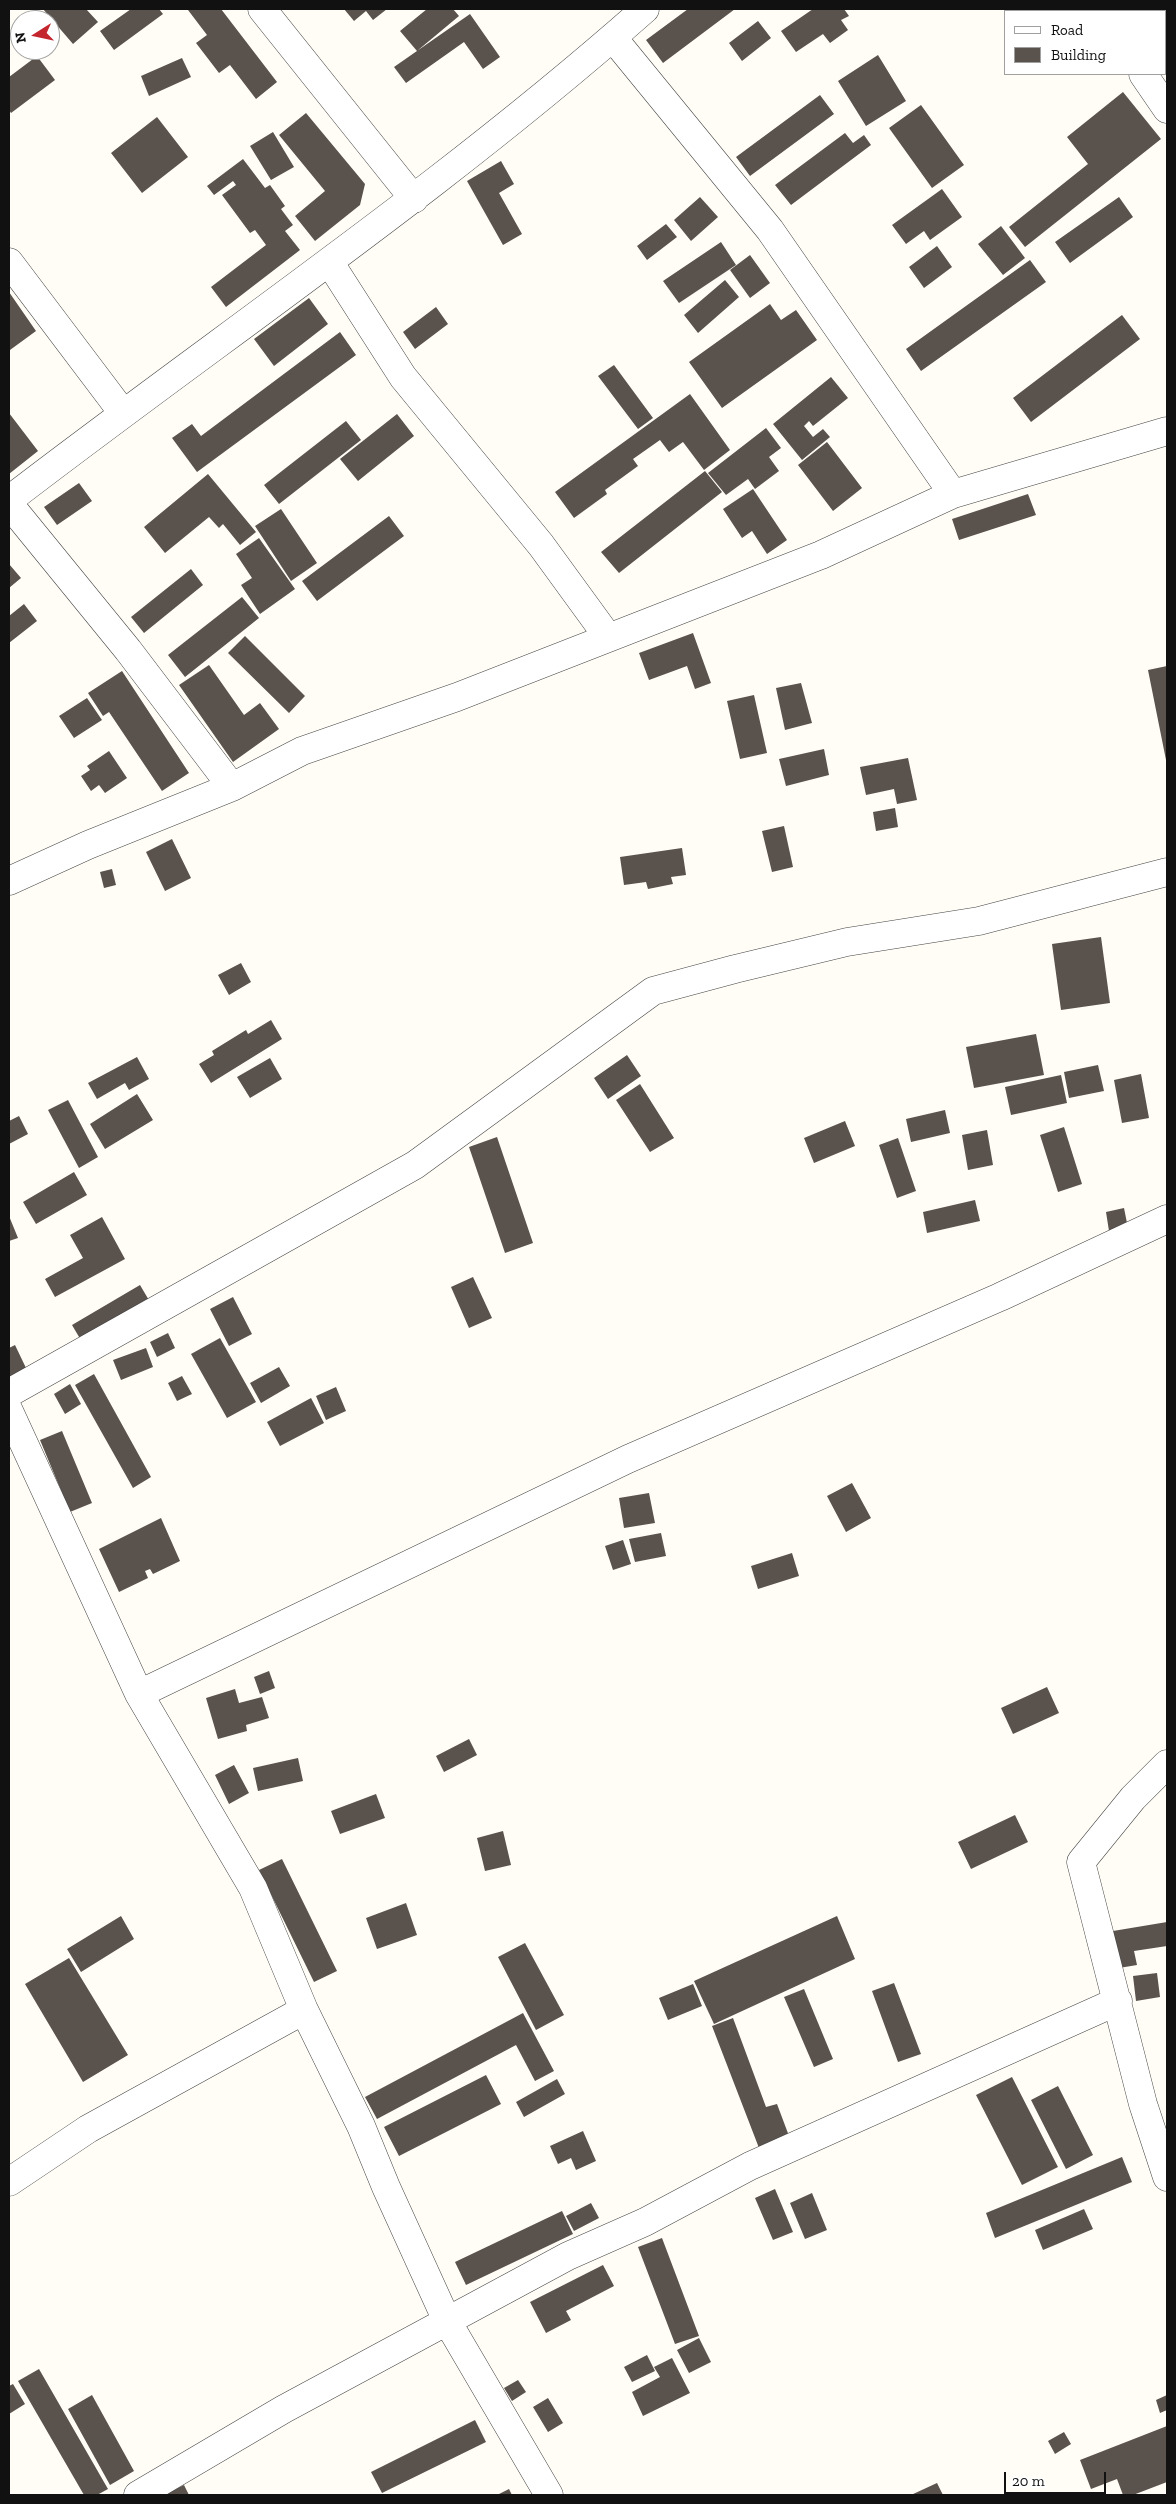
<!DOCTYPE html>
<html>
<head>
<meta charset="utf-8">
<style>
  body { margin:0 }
  #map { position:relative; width:1176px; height:2504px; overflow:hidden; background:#fffdf5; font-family:"Zilla Slab",serif }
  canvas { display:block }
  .frame { position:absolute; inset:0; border:10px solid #111; pointer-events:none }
  .legend { position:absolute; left:1004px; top:10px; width:162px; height:65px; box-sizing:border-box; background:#fff; border:1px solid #a0a0a0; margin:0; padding:6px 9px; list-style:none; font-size:15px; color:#111 }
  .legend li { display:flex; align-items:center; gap:10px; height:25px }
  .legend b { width:25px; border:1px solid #a0a0a0 }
  .north { position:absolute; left:10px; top:10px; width:50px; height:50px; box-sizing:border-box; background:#fff; border:1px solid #a0a0a0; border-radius:50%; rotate:260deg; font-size:14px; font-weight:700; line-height:20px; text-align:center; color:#111 }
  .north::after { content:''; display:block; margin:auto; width:18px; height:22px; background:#c4262e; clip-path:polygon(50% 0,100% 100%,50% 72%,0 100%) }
  .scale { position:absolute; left:1004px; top:2472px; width:102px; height:22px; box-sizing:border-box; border:2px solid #111; border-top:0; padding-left:6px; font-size:15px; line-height:18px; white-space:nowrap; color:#111; -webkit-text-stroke:4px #fff; paint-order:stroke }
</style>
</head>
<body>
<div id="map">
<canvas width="1176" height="2504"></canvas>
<div class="frame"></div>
<ul class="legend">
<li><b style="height:6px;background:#fff"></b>Road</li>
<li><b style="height:14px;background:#5a524d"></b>Building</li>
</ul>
<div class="north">N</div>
<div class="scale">20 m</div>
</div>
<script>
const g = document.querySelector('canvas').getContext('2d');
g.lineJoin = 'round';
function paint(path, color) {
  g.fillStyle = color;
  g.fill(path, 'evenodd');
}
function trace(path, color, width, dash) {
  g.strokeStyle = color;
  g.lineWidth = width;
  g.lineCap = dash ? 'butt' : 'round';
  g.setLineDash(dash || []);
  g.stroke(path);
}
paint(new Path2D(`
  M43,9H86L98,22L73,44Z
  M131,9H159L163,14L114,50L100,31Z
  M190,9H221L277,82L256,99L230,65L219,73L196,43L207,35L188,10Z
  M344,9H387L373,20L366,11L354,21Z
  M427,9H453L459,16L417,51L400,31Z
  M688,9H735L663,63L646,40Z
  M813,9H844L849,16L841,20L848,30L830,43L823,34L796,52L781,31Z
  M470,14L500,57L483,69L464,42L406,83L394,67Z
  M758,21L771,38L742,61L729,43Z
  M878,55L906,101L866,126L838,81Z
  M37,56L55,80L11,113L9,110V77Z
  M182,58L191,77L149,96L141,76Z
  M1123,92L1161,139L1025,247L1009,227L1088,164L1067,137Z
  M820,95L834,114L750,176L736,157Z
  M921,105L964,165L932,188L889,128Z
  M306,113L365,184L360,205L315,241L295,216L325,191L279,135Z
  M157,117L188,157L142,193L111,153Z
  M273,132L294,167L271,180L250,146Z
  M845,133L853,143L864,135L871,145L791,205L775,185Z
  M243,159L265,188L270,185L285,206L281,209L293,225L285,231L300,250L226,307L211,287L266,245L255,230L250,233L222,195L236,185L233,181L214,195L207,186Z
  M501,161L514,184L499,193L522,234L503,245L467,181Z
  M942,189L962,217L930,240L924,231L906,244L892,225Z
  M700,197L718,217L691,241L674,220Z
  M1119,197L1133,217L1070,263L1055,242Z
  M666,224L677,237L647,260L637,246Z
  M1001,226L1025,258L1003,275L978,244Z
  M721,242L736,265L679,303L663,281Z
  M937,246L952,267L924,288L909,267Z
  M750,255L770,283L750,298L730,270Z
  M1030,260L1046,282L921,371L906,349Z
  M725,280L739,297L698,333L684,315Z
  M9,292L36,331L10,350L9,348Z
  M309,298L328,324L274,366L254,339Z
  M770,304L781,320L796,310L817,340L722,408L689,362Z
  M436,307L448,324L415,349L403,332Z
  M1122,315L1140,339L1031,422L1013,398Z
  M340,332L356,355L197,472L172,438L192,424L201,436Z
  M614,365L653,418L638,429L598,376Z
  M831,377L848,398L813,426L809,421L804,426L813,437L823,429L830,437L802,460L773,424Z
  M690,394L730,450L704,470L683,442L669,452L660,440L633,459L638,466L605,490L607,494L574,518L555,492Z
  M9,413L38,451L9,474Z
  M397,414L414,436L358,481L340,459Z
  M346,421L361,440L279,504L264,485Z
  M766,428L781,448L769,457L779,471L755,489L748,479L726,495L708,473Z
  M827,442L862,488L833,511L798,465Z
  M705,471L722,492L619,573L601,552Z
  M208,474L256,532L240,545L223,524L219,528L209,517L165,553L144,527Z
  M79,483L92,501L57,525L44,507Z
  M753,489L787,540L767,554L752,531L742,538L723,509Z
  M1028,494L1036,515L959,540L952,519Z
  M281,509L317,563L291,581L255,526Z
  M389,516L404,536L317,601L302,581Z
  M259,538L295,589L260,614L241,585L252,578L236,554Z
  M9,564L21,578L9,588Z
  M191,569L203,585L144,633L131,617Z
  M242,597L259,618L185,677L168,655Z
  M24,604L37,621L9,643V616Z
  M693,633L711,683L695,689L687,666L649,680L639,653Z
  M245,636L305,696L289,713L228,653Z
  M209,665L244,715L260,703L279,729L233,762L179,685Z
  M1167,666V760H1166L1148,670Z
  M122,671L189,773L162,791L109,712L103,716L88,693Z
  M801,683L812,723L785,730L776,688Z
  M754,695L767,753L740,759L727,701Z
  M87,698L102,720L74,738L59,716Z
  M824,749L829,775L786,786L779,759Z
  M109,751L127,778L105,793L99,785L91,791L81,776L90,770L87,766Z
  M908,758L917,800L897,804L894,789L866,795L860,767Z
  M895,808L898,827L876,831L873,812Z
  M784,826L793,867L772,872L762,831Z
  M172,839L191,878L165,891L146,852Z
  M682,848L686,875L671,877L673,884L648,889L646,882L624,885L620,857Z
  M112,869L116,885L104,888L100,872Z
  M1101,937L1110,1003L1061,1010L1052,944Z
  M241,963L251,982L229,995L218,975Z
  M271,1020L282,1039L211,1083L199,1064L214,1055L212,1051L246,1030L248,1034Z
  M1036,1034L1044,1075L974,1088L966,1047Z
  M627,1055L641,1076L608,1099L594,1078Z
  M137,1057L149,1079L129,1090L125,1083L97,1099L88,1083Z
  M270,1058L282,1079L250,1098L237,1077Z
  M1098,1065L1104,1091L1069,1098L1064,1072Z
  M1141,1074L1149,1118L1122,1123L1114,1080Z
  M1061,1075L1067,1103L1011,1115L1005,1087Z
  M640,1084L674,1138L650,1152L616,1100Z
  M137,1094L153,1120L105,1149L90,1124Z
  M68,1100L98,1157L79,1168L48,1110Z
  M945,1110L950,1133L911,1142L906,1119Z
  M19,1116L28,1134L9,1144V1121Z
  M845,1121L855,1146L814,1163L804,1138Z
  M1064,1127L1082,1184L1058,1192L1040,1135Z
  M987,1130L993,1165L968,1170L962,1135Z
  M497,1137L533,1243L505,1253L469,1147Z
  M898,1138L916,1191L897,1198L879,1145Z
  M74,1172L87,1195L36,1224L23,1202Z
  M975,1200L980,1221L927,1233L923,1212Z
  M1124,1208L1128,1228L1109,1231L1106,1212Z
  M9,1216L18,1238L9,1241Z
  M102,1217L125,1259L55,1297L45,1279L83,1258L70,1235Z
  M473,1277L492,1318L469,1328L451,1287Z
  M140,1285L150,1302L82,1342L72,1325Z
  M233,1297L252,1334L229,1346L210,1309Z
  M168,1333L175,1348L157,1357L150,1342Z
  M220,1338L256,1402L227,1418L191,1354Z
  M15,1345L26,1368L9,1377V1348Z
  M146,1348L153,1367L121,1380L113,1360Z
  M279,1367L290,1386L261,1403L250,1383Z
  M94,1374L151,1477L133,1488L75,1385Z
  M182,1376L192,1394L177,1401L168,1383Z
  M70,1384L81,1404L65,1414L54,1394Z
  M336,1387L346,1411L326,1420L316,1396Z
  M311,1398L324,1423L280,1446L267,1422Z
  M62,1431L92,1503L70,1512L40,1440Z
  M852,1483L871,1518L846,1532L827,1496Z
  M649,1493L655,1523L624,1528L619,1498Z
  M161,1518L180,1561L153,1574L150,1569L145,1571L148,1578L119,1592L99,1549Z
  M661,1533L666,1556L635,1562L629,1539Z
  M623,1540L631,1564L613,1570L605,1546Z
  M792,1553L799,1576L758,1589L751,1566Z
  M269,1671L275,1688L260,1694L254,1677Z
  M1047,1687L1059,1713L1013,1734L1001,1708Z
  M235,1689L239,1703L262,1697L269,1718L246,1725L247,1731L218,1739L206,1698Z
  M469,1739L477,1755L444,1772L436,1756Z
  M298,1758L303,1781L258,1791L253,1768Z
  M234,1765L249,1793L229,1804L215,1775Z
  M376,1794L385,1818L340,1834L331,1811Z
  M1015,1815L1028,1842L971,1869L958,1842Z
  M503,1831L511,1865L485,1871L477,1838Z
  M282,1859L337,1971L314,1982L259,1870Z
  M406,1903L417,1935L377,1949L366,1918Z
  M121,1916L134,1939L81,1972L67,1949Z
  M837,1916L855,1959L714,2024L694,1981Z
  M1167,1922V1946L1134,1951L1137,1965L1119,1968L1113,1931Z
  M525,1943L564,2015L536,2030L498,1957Z
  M69,1958L128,2055L83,2082L25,1984Z
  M1157,1973L1160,1997L1136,2001L1133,1976Z
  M894,1983L921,2054L898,2062L872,1991Z
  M693,1984L702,2006L668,2020L659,1998Z
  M804,1989L833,2059L814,2067L784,1997Z
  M523,2013L554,2071L535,2081L516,2045L377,2119L365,2097Z
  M733,2018L766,2107L777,2104L789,2136L759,2148L712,2026Z
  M486,2075L501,2104L399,2156L384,2127Z
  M1012,2077L1058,2167L1022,2185L976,2095Z
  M557,2079L565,2094L524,2117L516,2102Z
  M1058,2086L1093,2155L1066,2169L1031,2100Z
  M583,2131L596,2161L576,2170L571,2158L558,2164L550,2146Z
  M1122,2157L1132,2182L995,2238L986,2213Z
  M775,2189L793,2232L773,2240L755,2198Z
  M812,2193L827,2230L805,2239L790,2203Z
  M591,2203L599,2218L574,2231L566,2216Z
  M1084,2209L1093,2229L1043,2250L1035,2230Z
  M562,2211L573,2234L466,2285L455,2262Z
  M662,2238L699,2336L675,2344L638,2247Z
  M603,2265L614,2286L566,2311L571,2320L546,2333L530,2302Z
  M699,2338L711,2362L689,2373L677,2350Z
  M647,2355L655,2371L632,2382L624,2367Z
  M672,2358L690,2393L643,2416L632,2392L660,2377L654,2367Z
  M39,2369L108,2489L97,2495H84L18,2381Z
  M518,2380L526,2392L512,2401L504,2388Z
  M13,2384L25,2404L9,2414V2386Z
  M92,2395L134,2471L110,2485L68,2409Z
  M1167,2395V2410L1160,2413L1156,2400Z
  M548,2398L563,2423L548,2432L533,2407Z
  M475,2420L486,2442L382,2493L371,2472Z
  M1167,2426V2482L1133,2495H1123L1117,2479L1091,2489L1080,2460Z
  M1064,2432L1071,2444L1055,2454L1048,2441Z
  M937,2483L943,2495H911Z
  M184,2485L189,2495H163Z
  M509,2489L512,2495H497Z`), '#5a524d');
const minor = new Path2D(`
  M262,9L414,199
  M1097,9L1098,11
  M613,38L770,230L953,494
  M1143,74L1167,109
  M9,262L123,413
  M330,263L403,377L541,545L608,637
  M9,500C221,337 444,187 645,9
  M9,504L128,650L232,787
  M9,881L88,845L232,787L302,751L457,697L821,555L953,494L1167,431
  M9,1393L415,1165L653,991L735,969L847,942L979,921L1167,872
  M9,1411L139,1694L253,1888L304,2010L361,2126L386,2187L447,2321L549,2495
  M139,1694L628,1459L1000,1297L1167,1219
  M1167,1764L1133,1798L1081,1862L1143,2104L1167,2177
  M9,2182L88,2129L304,2010
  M138,2495L284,2409L568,2256L645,2222L750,2166L1118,2001`);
trace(minor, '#444', 29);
trace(minor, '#fff', 28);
</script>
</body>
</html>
